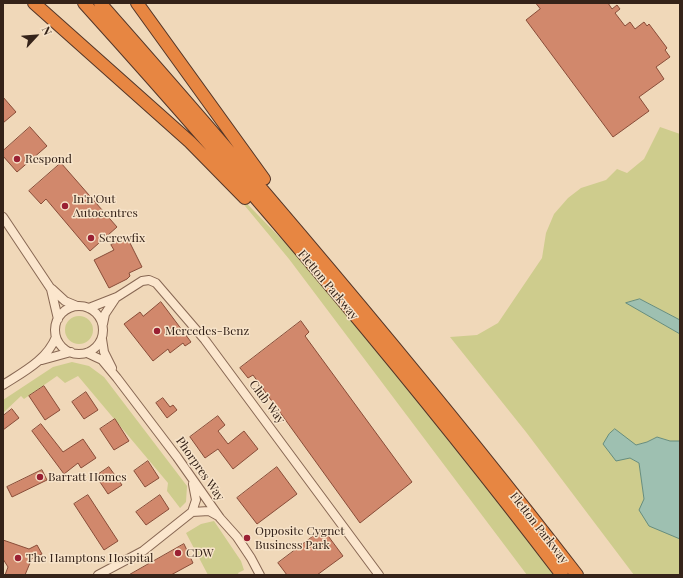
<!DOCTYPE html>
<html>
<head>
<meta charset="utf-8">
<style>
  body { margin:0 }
  #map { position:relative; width:683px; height:578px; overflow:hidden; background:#f0d8b9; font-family:"Playfair Display",serif }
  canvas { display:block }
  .frame { position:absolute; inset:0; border:4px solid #352319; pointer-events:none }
  .north { position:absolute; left:16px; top:16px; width:40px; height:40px; -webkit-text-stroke:3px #f7e3c9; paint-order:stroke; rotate:64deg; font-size:11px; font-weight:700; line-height:16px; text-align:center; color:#352319 }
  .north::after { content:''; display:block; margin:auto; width:14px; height:18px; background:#352319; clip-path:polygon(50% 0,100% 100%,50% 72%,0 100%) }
</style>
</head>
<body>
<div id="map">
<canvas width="683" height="578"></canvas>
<div class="frame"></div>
<div class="north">N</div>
</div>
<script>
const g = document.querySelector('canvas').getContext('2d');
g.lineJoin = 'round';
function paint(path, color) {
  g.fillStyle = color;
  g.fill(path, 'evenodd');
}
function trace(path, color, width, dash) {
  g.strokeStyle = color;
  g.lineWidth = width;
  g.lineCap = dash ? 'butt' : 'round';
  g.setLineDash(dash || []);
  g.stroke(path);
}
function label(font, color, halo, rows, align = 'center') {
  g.font = font + ' "Playfair Display",serif';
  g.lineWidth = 3;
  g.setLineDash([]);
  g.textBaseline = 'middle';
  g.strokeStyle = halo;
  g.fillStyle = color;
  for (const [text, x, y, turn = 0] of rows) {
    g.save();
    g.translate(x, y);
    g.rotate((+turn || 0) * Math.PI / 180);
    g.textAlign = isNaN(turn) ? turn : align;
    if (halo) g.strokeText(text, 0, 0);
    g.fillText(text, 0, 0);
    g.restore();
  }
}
paint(new Path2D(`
  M660,127L680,134V320L640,299L627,303L680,334V441H670L657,437L647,442L636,445L630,458L639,463L644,499L672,535L680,539V575H634L526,432L450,337L477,335L498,323L542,258L546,233L554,214L568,198L581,188L606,180L617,169L627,173L644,159Z
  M221,177L293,251L378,351L556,575H527L289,259Z
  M65 330a14 14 0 1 1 28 0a14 14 0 1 1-28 0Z
  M72,362L89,366L104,377L187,486L186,502L180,508L167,491L168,483L78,376L65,383L57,376L24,399L21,396L3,413V400L53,367Z
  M214,521L241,561L244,570L238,573L239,575H208L186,533L201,524Z`), '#cecc8d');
const water = new Path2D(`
  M640,299L680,320V334L626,303Z
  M615,429L636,445L647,442L657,437L670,441H680V539L649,526L639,510L644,499L639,463L630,458L616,461L603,444L609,434Z`);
paint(water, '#9ec0b1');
trace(water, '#668d7e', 1);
const building = new Path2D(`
  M536,3H608L612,9L617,5L620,9L615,13L625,26L630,22L635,29L644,22L647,26L649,24L667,48L665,50L670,57L656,67L664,79L639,97L649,111L613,137L526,20L540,9Z
  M3,97L16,112L3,123Z
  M30,127L47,146L17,172L3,156V151Z
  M61,163L117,227L90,251L46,199L41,204L29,191Z
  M127,237L142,267L129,273L130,276L127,279L109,288L94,260L114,250L111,245Z
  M161,302L191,342L185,346L183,343L170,353L168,349L153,361L124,324L140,312L143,316Z
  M301,321L309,332L305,336L412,482L360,523L253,375L248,378L240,368Z
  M44,386L60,410L45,420L29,396Z
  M86,392L98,410L84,419L72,402Z
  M163,398L170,407L173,405L177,410L167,418L156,403Z
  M12,409L19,418L3,430V416Z
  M218,416L225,425L218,431L228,444L244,431L258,449L233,469L218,449L205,458L190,437Z
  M115,419L129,441L114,450L100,429Z
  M41,424L63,452L83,439L96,458L81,468L78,463L64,474L32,431Z
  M148,461L159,478L145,487L134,471Z
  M109,467L122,485L108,494L96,476Z
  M277,467L297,494L257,524L237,498Z
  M42,470L47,480L12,497L7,487Z
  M88,495L118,541L104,550L74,504Z
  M160,495L169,509L146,525L136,512Z
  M323,529L343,556L317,575H287L278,563Z
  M3,540L29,549L37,545L42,554L32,558L25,575H5L8,567L3,559Z
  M184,544L193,563L171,575H129Z`);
paint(building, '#d1886c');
trace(building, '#884c38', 1);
const minor = new Path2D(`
  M3,217L51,289L58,319
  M52,289L65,301L77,306
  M55 330a24 24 0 1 1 48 0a24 24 0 1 1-48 0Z
  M89,308L117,297L142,281L149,280L156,283L205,340L379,575
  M103,324L105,314L115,299
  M102,339L104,352L112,368
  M87,353L102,360L117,378L177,457L220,518L237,537L251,558L260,575
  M42,360L71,352
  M3,385C23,372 47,360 56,337
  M192,512L209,511L218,516
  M98,575L143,551L192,512L196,500L193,484`);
const highway = new Path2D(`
  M34,3L190,142L245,198
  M84,3C250,187 412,378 562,575
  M100,3C264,189 425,378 577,575
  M137,3L264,179`);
trace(minor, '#876753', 10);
trace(highway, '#543628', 14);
trace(minor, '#fbe6cd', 8);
trace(highway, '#e78642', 12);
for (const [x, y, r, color] of [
  [17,159,4,"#9a2033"],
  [65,206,4,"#9a2033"],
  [91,238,4,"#9a2033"],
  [157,331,4,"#9a2033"],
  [40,477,4,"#9a2033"],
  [247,538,4,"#9a2033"],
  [178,553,4,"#9a2033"],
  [18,558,4,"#9a2033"]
]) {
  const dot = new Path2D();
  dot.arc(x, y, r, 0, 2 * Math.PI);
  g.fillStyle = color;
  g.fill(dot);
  trace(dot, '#f7e3c9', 1.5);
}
label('12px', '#352319', '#f7e3c9', [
  ["Respond",25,159],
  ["In'n'Out",73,199],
  ["Autocentres",73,213],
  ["Screwfix",99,238],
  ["Mercedes-Benz",165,331],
  ["Barratt Homes",48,477],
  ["Opposite Cygnet",255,531],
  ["Business Park",255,545],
  ["CDW",186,553],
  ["The Hamptons Hospital",26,558]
], 'left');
label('12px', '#352319', '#f7e3c9', [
  ["Fletton Parkway",328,285,50],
  ["Club Way",267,402,53],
  ["Phorpres Way",200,469,55],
  ["Fletton Parkway",539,528,52]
]);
</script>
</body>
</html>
